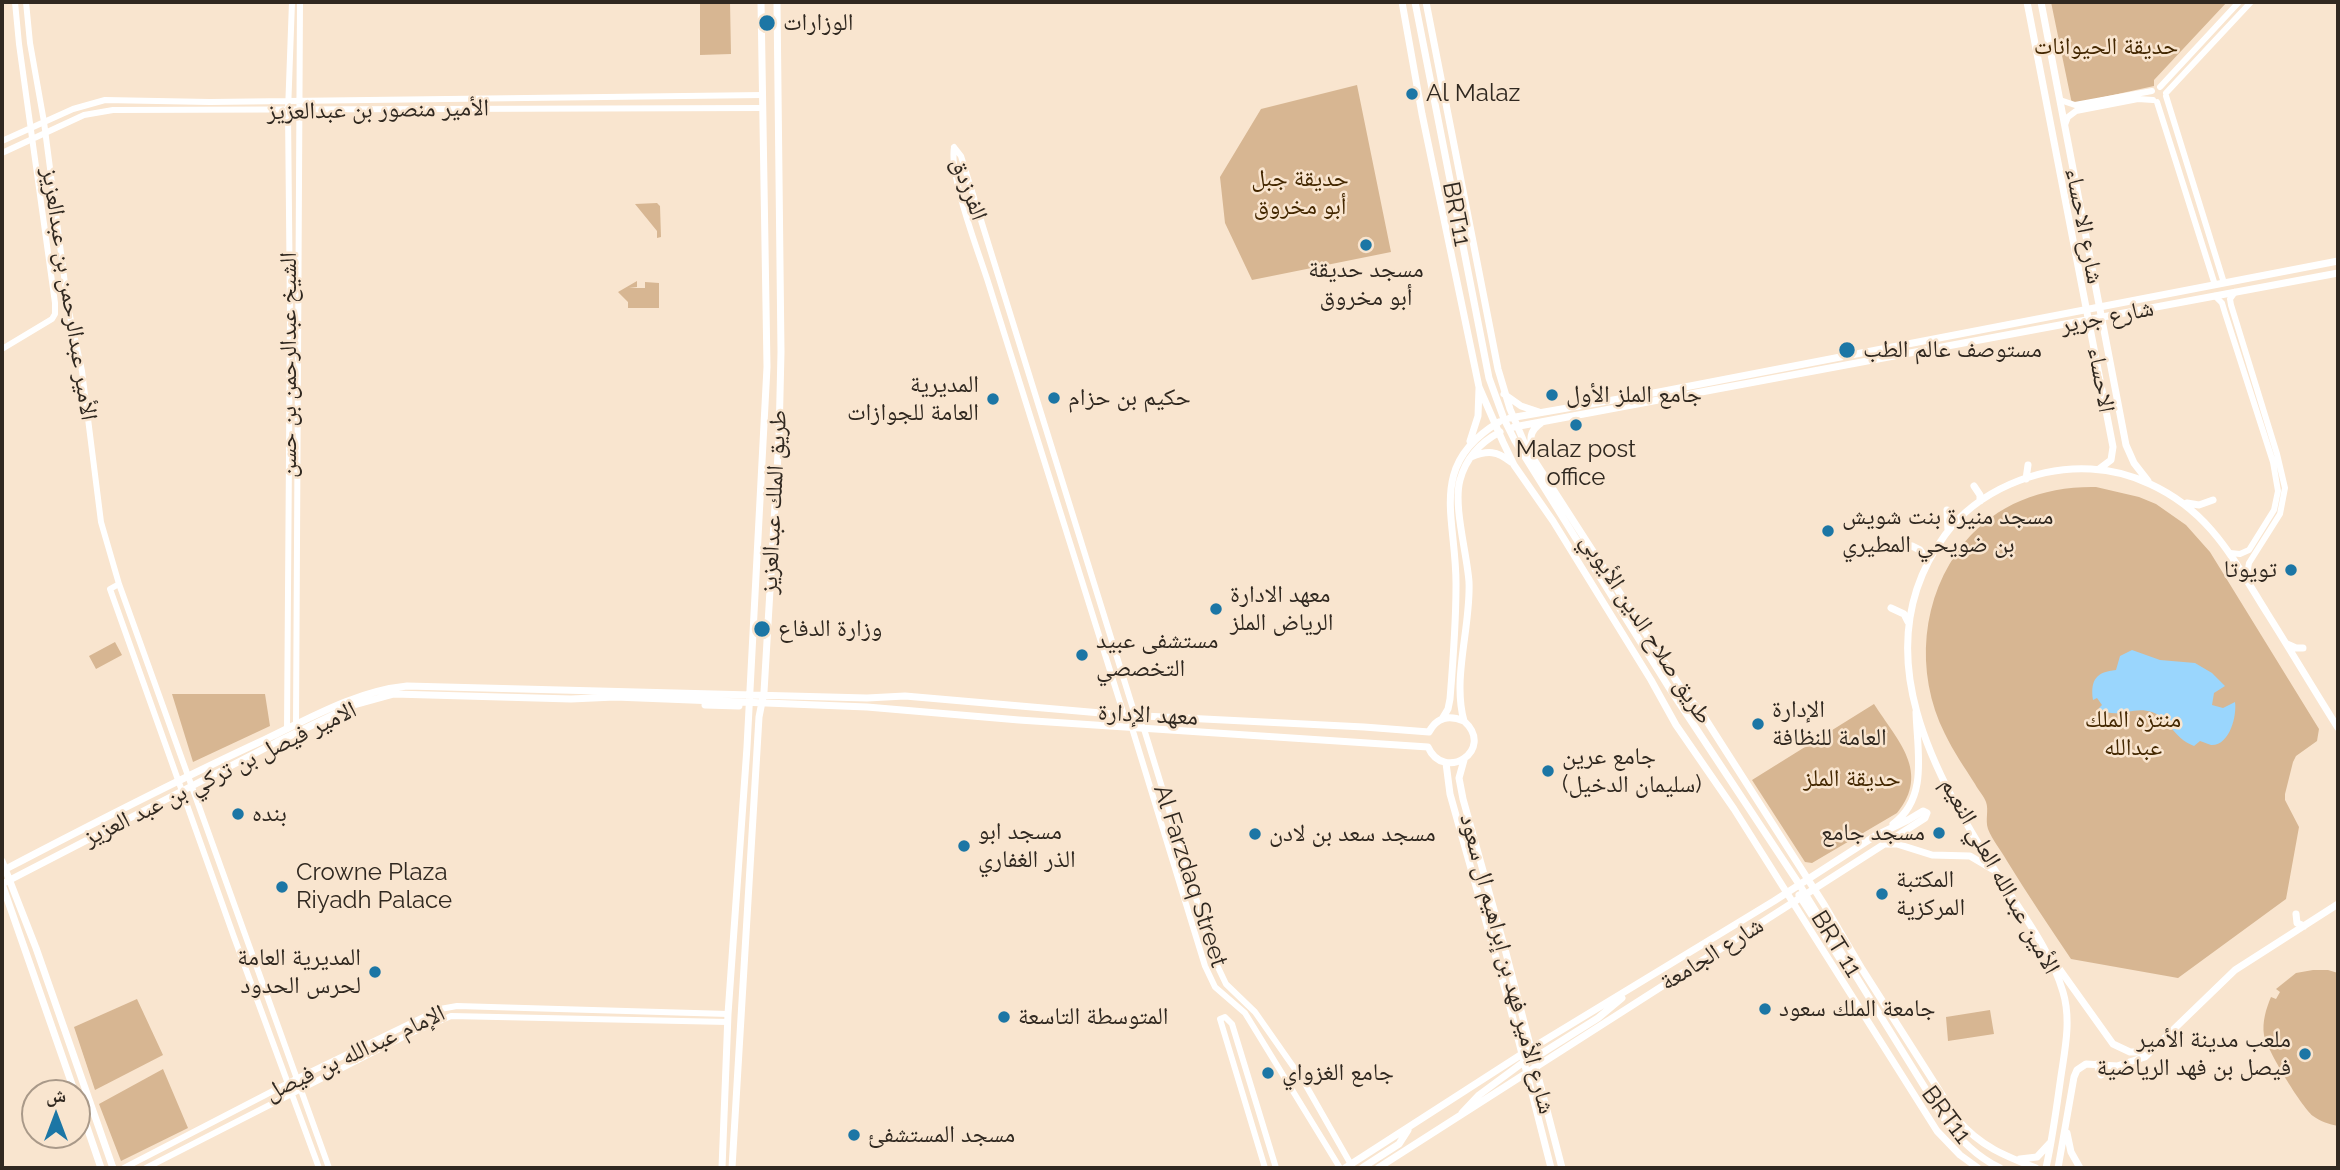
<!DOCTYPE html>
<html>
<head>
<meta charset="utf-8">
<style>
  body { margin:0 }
  #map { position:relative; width:2340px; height:1170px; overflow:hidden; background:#f9e5cf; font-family:Raleway,"Noto Naskh Arabic",sans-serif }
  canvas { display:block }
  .frame { position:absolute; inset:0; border:4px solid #302820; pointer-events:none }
  .north { position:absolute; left:21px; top:1079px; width:70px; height:70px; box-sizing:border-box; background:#f9e5cf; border:2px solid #a99989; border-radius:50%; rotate:0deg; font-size:19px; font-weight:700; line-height:28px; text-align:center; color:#302820 }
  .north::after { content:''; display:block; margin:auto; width:24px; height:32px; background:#1c76a5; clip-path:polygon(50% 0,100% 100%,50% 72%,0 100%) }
</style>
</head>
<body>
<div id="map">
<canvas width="2340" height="1170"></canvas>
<div class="frame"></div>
<div class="north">ش</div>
</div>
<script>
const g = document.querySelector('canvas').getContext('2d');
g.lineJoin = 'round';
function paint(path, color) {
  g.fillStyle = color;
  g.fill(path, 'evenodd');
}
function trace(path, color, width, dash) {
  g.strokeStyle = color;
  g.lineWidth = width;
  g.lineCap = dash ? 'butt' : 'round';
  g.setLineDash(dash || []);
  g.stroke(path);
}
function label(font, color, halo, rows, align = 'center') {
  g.font = font + ' Raleway,"Noto Naskh Arabic",sans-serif';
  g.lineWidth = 5;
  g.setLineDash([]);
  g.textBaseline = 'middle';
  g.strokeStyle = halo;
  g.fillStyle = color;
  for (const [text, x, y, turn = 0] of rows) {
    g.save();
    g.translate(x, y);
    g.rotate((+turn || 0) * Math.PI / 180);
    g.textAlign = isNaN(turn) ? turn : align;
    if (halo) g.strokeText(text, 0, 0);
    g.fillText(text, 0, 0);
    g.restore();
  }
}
paint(new Path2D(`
  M700,2H730L731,54L700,55Z
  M2051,2H2227L2154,80V86L2072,104Z
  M1357,85L1391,252L1252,280L1225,223L1220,177L1261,109Z
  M657,203L660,206L661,237L657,238V231L635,204Z
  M637,281V287L629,288H645V282L659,283V308H628V302L618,292Z
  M2096,487L2139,497L2156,504L2186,525L2210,552L2319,729L2317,741L2296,756L2293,762L2285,794V800L2299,827L2286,899L2178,978L2071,959C2049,926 2027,894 2007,861C2001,850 1992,840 1988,829C1985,820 1989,810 1986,802C1984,796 1978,790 1975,784C1965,768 1953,751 1945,734C1914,672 1921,596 1964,543C1997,503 2045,486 2096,487Z
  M115,642L122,655L96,669L89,656Z
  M172,694H265L270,726L193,762Z
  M1874,704C1897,740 1931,772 1897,813L1812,863L1805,862L1752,780Z
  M2313,970H2328L2338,973V1126C2329,1124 2321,1122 2313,1116C2301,1106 2267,1050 2264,1035C2262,1022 2266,1009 2271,997L2276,999L2280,992L2276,989L2296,973Z
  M137,999L163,1055L95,1090L74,1027Z
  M1990,1010L1994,1034L1948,1041L1946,1017Z
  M163,1069L188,1128L121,1161L99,1104Z`), '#d7b692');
paint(new Path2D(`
  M2132,650L2160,660L2195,663L2212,673L2225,686L2214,693L2212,705L2223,708L2235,702C2237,715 2230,746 2211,745C2207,744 2204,742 2200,741L2194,746C2173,738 2169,718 2152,712C2132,705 2117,721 2099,708L2102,705L2097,698L2093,700C2090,679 2097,672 2116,670L2120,656Z`), '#9ad6fd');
trace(new Path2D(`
  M26,2L30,43L44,122L68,307L82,371L101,522L119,584L329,1168
  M2160,87L2239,2
  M2166,93L2251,2
  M2166,96L2224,283
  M2060,100L2075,105L2152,91
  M2157,102L2215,285
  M2065,125L2068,117L2076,111L2138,99L2153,100
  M2,141L73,109L105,100L210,102L763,95
  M954,147L961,156L1135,715L1144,729L1216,963L1226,984L1255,1012L1304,1082L1353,1168
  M954,147C949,177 979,253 989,285C1033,429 1079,572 1124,715L1132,728L1205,966L1215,987L1245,1013L1340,1168
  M2,153L84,115L113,110L763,108
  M2235,292L2230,299L2231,305L2277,454L2285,488L2280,514L2249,563L2246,580
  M2215,296L2222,303L2225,313L2273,462L2278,491L2274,510L2249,550L2240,554L2230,553
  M2,349L52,319L55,314V303L19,44L15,2
  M119,584L110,589L234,937L319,1168
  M296,723L300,2
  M287,729L290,315L288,111L292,2
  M124,1168L298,1078L440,1009L457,1006L728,1014
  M146,1168L409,1034L451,1016L728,1022
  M1265,1168L1220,1019L1225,1017L1232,1024L1276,1168`), '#fff', 6);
trace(new Path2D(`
  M1402,2L1422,114L1479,387L1503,442L1514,465L1553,521L1651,680L1676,725L1734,809L1937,1131L1960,1155L1978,1168
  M1415,2L1489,378L1504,419L1515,441L1668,686L1799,884L1943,1117C1958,1138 1977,1157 2000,1168
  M1426,2L1498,369L1510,409L1527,449L1683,691L1701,712L1825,906L1862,969L1958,1120C1980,1146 2005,1156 2036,1168
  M2027,2L2113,447L2111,460L2099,469
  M2041,2L2126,445L2134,463L2148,481
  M1504,394L1521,406L1539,412
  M1510,418L1659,392L2338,261
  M1514,427L2338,273
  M1470,441L1478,416L1479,388
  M1532,452C1530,439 1529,431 1541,423
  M1471,457C1488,450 1497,451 1511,462
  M2026,479L2028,465
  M1974,486L1980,495V501
  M2187,503L2199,505L2213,500
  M1947,510L1948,530
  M1912,546L1920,550L1928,561
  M1891,608L1904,614L1908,622
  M2287,644L2296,648H2303
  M705,705L739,706
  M1442,719L1448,709L1450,699C1453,662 1456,623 1456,586C1457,518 1426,466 1499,422
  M1464,721C1452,678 1471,626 1469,582C1467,553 1453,506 1460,480C1466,458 1481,442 1500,432
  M1464,760L1459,778L1463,799L1506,953L1562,1168
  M1446,763L1450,794L1510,1007L1551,1168
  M1893,824C1929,798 1917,750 1916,712
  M1887,844H1897L1932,855L1970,856L1992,869
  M2,861L36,948L113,1168
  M2,871C88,826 175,781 264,740C310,718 356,691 407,686L867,698L905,696L1124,715L1364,727L1429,732C1437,717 1449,715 1464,721C1496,750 1444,783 1428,747L1019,720L867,707L615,697L571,699L394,694L354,705L277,742L2,884
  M2,884L75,1093
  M1799,895L1849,973
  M2296,914L2297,923L2304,926
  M2053,960L2113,1044L2130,1052H2142L2153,1049
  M1532,1061L1539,1055L1598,1018L1622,998
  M2097,1064L2101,1075
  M77,1098L101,1168
  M1462,1113L1479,1095L1525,1061
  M2067,1133L2071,1152L2080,1168
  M2020,1159L2037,1157L2050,1143
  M722,1168L728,1014L747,747L767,367L761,2
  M732,1168L759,717L764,692L779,437L781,352L777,2
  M1345,1168L1522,1054L1774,901L1875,836L1908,820L1923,811L1927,813L1925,818L1378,1168
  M1362,1168L1399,1144L1408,1130
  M2046,1168C2052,1140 2056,1112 2060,1083C2064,1053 2072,1022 2063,992C2051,951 2023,915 2001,880C1935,776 1861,650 1945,535C1977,491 2037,466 2091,469C2111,470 2131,475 2150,484C2211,512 2233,559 2267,613C2291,651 2314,690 2338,728
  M2058,1168L2074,1077L2077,1070L2086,1064L2117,1066L2145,1057L2235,970L2338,904`), '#fff', 7);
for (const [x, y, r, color] of [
  [767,23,9,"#1c76a5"],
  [1412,94,7,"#1c76a5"],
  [1366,245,7,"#1c76a5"],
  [1847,350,9,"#1c76a5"],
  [1552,395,7,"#1c76a5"],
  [1054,398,7,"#1c76a5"],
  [993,399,7,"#1c76a5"],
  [1576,425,7,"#1c76a5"],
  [1828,531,7,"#1c76a5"],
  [2291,570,7,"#1c76a5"],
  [1216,609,7,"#1c76a5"],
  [762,629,9,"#1c76a5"],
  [1082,655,7,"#1c76a5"],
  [1758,724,7,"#1c76a5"],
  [1548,771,7,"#1c76a5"],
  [238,814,7,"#1c76a5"],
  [1939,833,7,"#1c76a5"],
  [1255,834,7,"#1c76a5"],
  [964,846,7,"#1c76a5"],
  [282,887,7,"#1c76a5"],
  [1882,894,7,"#1c76a5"],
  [375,972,7,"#1c76a5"],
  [1765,1009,7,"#1c76a5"],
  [1004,1017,7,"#1c76a5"],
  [2305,1054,7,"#1c76a5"],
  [1268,1073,7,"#1c76a5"],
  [854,1135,7,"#1c76a5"]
]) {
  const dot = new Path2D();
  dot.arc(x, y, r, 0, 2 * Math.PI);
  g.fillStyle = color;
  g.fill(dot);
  trace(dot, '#f9e5cf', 2.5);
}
label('24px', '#302820', '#f9e5cf', [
  ["الوزارات",783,23],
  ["Al Malaz",1426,94],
  ["مسجد حديقة",1366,270,"center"],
  ["أبو مخروق",1366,298,"center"],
  ["مستوصف عالم الطب",1863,350],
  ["المديرية",979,385,"right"],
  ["العامة للجوازات",979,413,"right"],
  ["جامع الملز الأول",1566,395],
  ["حكيم بن حزام",1068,398],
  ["Malaz post",1576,450,"center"],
  ["office",1576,478,"center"],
  ["مسجد منيرة بنت شويش",1842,517],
  ["بن ضويحي المطيري",1842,545],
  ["تويوتا",2277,570,"right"],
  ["معهد الادارة",1230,595],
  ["الرياض الملز",1230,623],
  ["وزارة الدفاع",778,629],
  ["مستشفى عبيد",1096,641],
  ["التخصصي",1096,669],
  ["الإدارة",1772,710],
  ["العامة للنظافة",1772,738],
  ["جامع عرين",1562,757],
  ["(سليمان الدخيل)",1562,785],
  ["بنده",252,814],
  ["مسجد ابو",978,832],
  ["الذر الغفاري",978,860],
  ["مسجد جامع",1925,833,"right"],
  ["مسجد سعد بن لادن",1269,834],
  ["Crowne Plaza",296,873],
  ["Riyadh Palace",296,901],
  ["المكتبة",1896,880],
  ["المركزية",1896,908],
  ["المديرية العامة",361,958,"right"],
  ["لحرس الحدود",361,986,"right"],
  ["جامعة الملك سعود",1779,1009],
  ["المتوسطة التاسعة",1018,1017],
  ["ملعب مدينة الأمير",2291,1040,"right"],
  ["فيصل بن فهد الرياضية",2291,1068,"right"],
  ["جامع الغزواي",1282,1073],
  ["مسجد المستشفئ",868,1135]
], 'left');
label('24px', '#432700', '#f9e5cf', [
  ["حديقة الحيوانات",2106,47],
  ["حديقة جبل",1300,179],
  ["أبو مخروق",1300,207],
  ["منتزه الملك",2133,720],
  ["عبدالله",2133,748],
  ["حديقة الملز",1852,779]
]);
label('24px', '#302820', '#f9e5cf', [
  ["الأمير منصور بن عبدالعزيز",378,110,-1],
  ["الفرزدق",969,189,70],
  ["BRT11",1456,214,79],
  ["شارع الاحساء",2084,226,79],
  ["الأمير عبدالرحمن بن عبدالعزيز",69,294,81],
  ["شارع جرير",2107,317,-11],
  ["الشيخ عبدالرحمن بن حسن",289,365,-90],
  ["الاحساء",2101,380,80],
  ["طريق الملك عبدالعزيز",774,502,-87],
  ["طريق صلاح الدين الأيوبي",1646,629,57],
  ["معهد الإدارة",1148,715,3],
  ["الامير فيصل بن تركي بن عبد العزيز",220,774,-26],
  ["Al Farzdaq Street",1190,876,72],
  ["الأمين عبدالله العلي النعيم",2000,876,61],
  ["BRT 11",1836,944,58],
  ["شارع الجامعة",1712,954,-32],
  ["شارع الأمير فهد بن إبراهيم ال سعود",1507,964,75],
  ["الإمام عبدالله بن فيصل",355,1053,-25],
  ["BRT11",1946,1115,53]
]);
</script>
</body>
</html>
